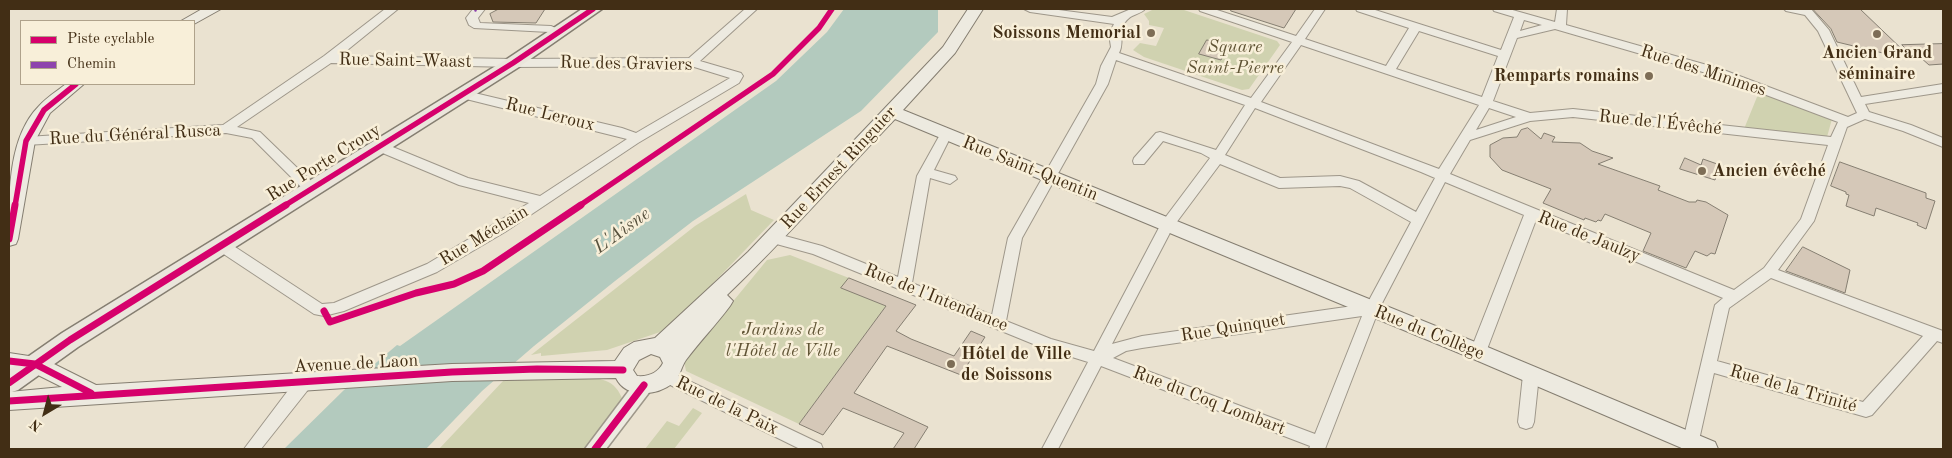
<!DOCTYPE html>
<html>
<head>
<meta charset="utf-8">
<style>
  body { margin:0 }
  #map { position:relative; width:1952px; height:458px; overflow:hidden; background:#eae2d0; font-family:"Old Standard TT",serif }
  canvas { display:block }
  .frame { position:absolute; inset:0; border:10px solid #422e15; pointer-events:none }
  .legend { position:absolute; left:20px; top:20px; width:175px; height:65px; box-sizing:border-box; background:#f8efd9; border:1px solid #afa28b; margin:0; padding:6px 9px; list-style:none; font-size:15px; color:#422e15 }
  .legend li { display:flex; align-items:center; gap:10px; height:25px }
  .legend b { width:25px; border:1px solid #afa28b }
  .north { position:absolute; left:20px; top:388px; width:50px; height:50px; -webkit-text-stroke:4px #f8efd9; paint-order:stroke; rotate:217deg; font-size:14px; font-weight:700; line-height:20px; text-align:center; color:#422e15 }
  .north::after { content:''; display:block; margin:auto; width:18px; height:22px; background:#422e15; clip-path:polygon(50% 0,100% 100%,50% 72%,0 100%) }
</style>
</head>
<body>
<div id="map">
<canvas width="1952" height="458"></canvas>
<div class="frame"></div>
<ul class="legend">
<li><b style="height:6px;background:#d6006c"></b>Piste cyclable</li>
<li><b style="height:6px;background:#8e44ad"></b>Chemin</li>
</ul>
<div class="north">N</div>
</div>
<script>
const g = document.querySelector('canvas').getContext('2d');
g.lineJoin = 'round';
function paint(path, color) {
  g.fillStyle = color;
  g.fill(path, 'evenodd');
}
function trace(path, color, width, dash) {
  g.strokeStyle = color;
  g.lineWidth = width;
  g.lineCap = dash ? 'butt' : 'round';
  g.setLineDash(dash || []);
  g.stroke(path);
}
function label(font, color, halo, rows, align = 'center') {
  g.font = font + ' "Old Standard TT",serif';
  g.lineWidth = 5;
  g.setLineDash([]);
  g.textBaseline = 'middle';
  g.strokeStyle = halo;
  g.fillStyle = color;
  for (const [text, x, y, turn = 0] of rows) {
    g.save();
    g.translate(x, y);
    g.rotate((+turn || 0) * Math.PI / 180);
    g.textAlign = isNaN(turn) ? turn : align;
    if (halo) g.strokeText(text, 0, 0);
    g.fillText(text, 0, 0);
    g.restore();
  }
}
paint(new Path2D(`
  M1154,9H1181L1277,41L1280,45L1249,89L1242,90L1144,57L1133,50L1140,43L1156,46L1164,28L1149,25V21L1144,14Z
  M1759,92L1832,119L1827,137L1744,129Z
  M746,194L751,210L774,220L669,329L607,350L541,356V353L531,355L695,226Z
  M790,255L849,278L842,288L886,306L799,424L686,371L684,361L767,260Z
  M574,377C595,378 613,376 622,398L609,423L588,449H439L503,381Z
  M693,408L702,413L674,449H645L667,421L679,426Z`), '#d0d2b0');
paint(new Path2D(`
  M844,9H938V32L861,111L693,221L615,281L534,346L482,391L426,449H284L344,390L397,345L400,346L776,81L827,32Z`), '#b3cabe');
const building = new Path2D(`
  M499,9H545L536,23L493,22L490,14Z
  M1231,9H1296L1284,28L1231,11Z
  M1813,9H1860L1907,54H1887L1837,42L1831,29Z
  M1207,40L1228,45L1221,60L1199,54Z
  M1943,44V64L1929,65L1920,57H1914L1902,45Z
  M1528,128L1541,139L1544,133L1555,137L1552,142L1580,143L1592,151L1613,158L1598,164L1660,186L1658,190L1689,202H1696L1697,200L1706,202L1728,215L1715,254L1711,253L1707,256L1695,251L1686,268L1643,251L1651,233L1605,214L1601,221L1598,220L1596,222L1585,218L1584,220L1543,203L1551,189L1502,170L1490,157V145L1503,138L1517,137L1521,130Z
  M1685,158L1701,165L1703,159L1720,165L1715,180L1680,169Z
  M1840,162L1926,193V198L1935,201L1926,229L1917,225L1918,223L1876,208L1874,216L1846,206L1849,195L1846,194V192L1831,186Z
  M1803,247L1850,270L1845,293L1786,271Z
  M849,278L916,305L896,331L911,339L954,356L971,331L985,337L961,375L887,346L854,393L928,427L914,449H893L904,433L843,408L823,435L799,424L886,306L841,288Z`);
paint(building, '#d5c8b8');
trace(building, '#857e71', 1);
const minor = new Path2D(`
  M385,9H398L340,56L513,59L689,58L745,9H757L700,61L741,73L743,76L739,83L638,143L505,232L437,272L344,311L324,316L314,314L216,249L214,245L216,241H226L322,304L334,303L427,264L529,203L459,185L373,149L372,146L373,143H383L468,178L540,196L627,139L458,97L456,94L458,91L462,90L622,128L636,133L730,78L691,66L513,67L331,63L237,127L260,132L316,186L318,189L316,192H306L252,138L226,133L26,145L20,141L26,137L223,125L324,56Z
  M473,9H485L478,18L480,23L551,26L565,32L559,35L549,32L474,28L469,25L466,18Z
  M1024,9H1051L1112,17L1131,9H1145C1141,14 1133,14 1128,19C1117,28 1125,43 1119,53L1251,98L1292,42L1200,11L1199,9H1214L1296,36L1315,9H1325L1305,39L1386,66L1409,28L1357,11L1356,9H1372L1501,50L1514,17L1494,11L1493,9H1509L1555,22L1557,9H1567L1566,25L1721,69L1848,117L1857,113L1818,31L1805,15L1786,11L1784,9H1811L1829,30L1861,97L1943,84V92L1865,104L1869,112L1911,125L1943,138V147L1903,131L1865,119L1847,127L1814,221L1778,270L1943,331V343L1937,341L1872,415L1866,417L1714,373L1697,449H1681L1715,305L1723,298L1536,220L1486,352L1483,356L1478,358L1473,356L1470,352L1524,215L1445,182L1379,309L1325,449H1309L1310,446L1101,366L1058,449H1042L1088,362L1043,348L813,254L769,242L767,238L774,233L822,246L898,277L917,176L942,131H950L952,134L934,170L955,176L957,179L950,184L930,178L912,283L992,315L1008,238L1096,84L1101,66L1111,47L1109,34L1114,24L1030,12ZM1524,20L1542,25L1520,31ZM1555,29L1713,75L1838,122L1831,137L1573,109L1530,113L1493,101L1517,38ZM1419,31L1498,56L1482,97L1396,69ZM1301,45L1479,105L1439,169L1261,102ZM1116,60L1245,105L1216,150L1160,132L1156,133L1134,158L1133,161L1134,164H1144L1163,141L1201,153L1210,158L1162,222L1094,351L1051,339L1006,321L1022,238L1108,84ZM1255,108L1421,172L1435,178L1416,212L1359,181L1340,176L1280,178L1225,155ZM1489,108L1516,117L1476,130ZM1573,117L1828,145L1801,219L1764,268L1734,290L1450,174L1470,140L1530,121ZM1220,164L1279,188L1340,186L1350,188L1411,222L1367,304L1142,336L1112,344L1173,227ZM1771,278L1923,336L1863,402L1717,361L1729,308ZM1362,316L1315,434L1113,358L1126,351L1142,348Z
  M1531,369L1536,371L1539,375L1534,422L1532,427L1526,429L1520,427L1518,422L1523,375L1526,371Z
  M666,370L821,444L823,449H800L660,380L658,376L660,372Z
  M305,375L311,376L313,381L311,386L261,449H244L299,376Z`);
const tertiary = new Path2D(`
  M644,377L651,380L653,385L651,390L606,449H585L637,380Z`);
const secondary = new Path2D(`
  M202,9H221L194,24V21H181Z
  M968,9H983L955,53L903,110L1485,346L1715,442L1718,449H1684L1471,358L895,119C839,177 785,240 727,295L733,301L730,306C716,325 700,341 686,360C681,367 680,377 673,383C657,396 626,399 616,378L452,381L9,410V392L62,387L32,372L9,369V353L42,358L96,385L452,364L615,361L624,348L634,342L655,338L748,252L943,47ZM651,354L660,357L663,363C658,373 648,377 637,376L633,370L639,360Z
  M66,84H84L50,113L35,141L18,239L16,244L9,246C9,202 6,139 39,106C47,97 57,91 66,84Z`);
const primary = new Path2D(`
  M582,9H602L519,67L78,347L18,390L9,393V370L62,333L507,59Z`);
trace(minor, '#9e978a', 2);
trace(tertiary, '#9e978a', 3);
trace(secondary, '#857e71', 2);
trace(primary, '#857e71', 3);
paint(minor, '#edeae0');
paint(tertiary, '#edeae0');
paint(secondary, '#edeae0');
paint(primary, '#eae5db');
trace(new Path2D(`
  M475,9L477,10`), '#8e44ad', 4.5, [9, 4.5]);
trace(new Path2D(`
  M15,206L26,141L44,110L76,84
  M284,206L513,63L593,9
  M579,206L773,74L819,28L832,9`), '#d6006c', 5.5);
trace(new Path2D(`
  M9,239L15,205
  M324,311L330,322L416,293L454,284L483,271L581,205
  M9,361L35,364L91,393
  M9,383L70,340L286,205
  M9,401L452,372L537,369L623,370
  M595,449L644,385`), '#d6006c', 7);
for (const [x, y, r, color] of [
  [1151,33,5,"#7d6d56"],
  [1877,34,5,"#7d6d56"],
  [1649,76,5,"#7d6d56"],
  [1702,171,5,"#7d6d56"],
  [951,364,5,"#7d6d56"]
]) {
  const dot = new Path2D();
  dot.arc(x, y, r, 0, 2 * Math.PI);
  g.fillStyle = color;
  g.fill(dot);
  trace(dot, '#f8efd9', 2);
}
label('bold 18px', '#422e15', '#f8efd9', [
  ["Soissons Memorial",1141,33],
  ["Ancien Grand",1877,53,"center"],
  ["séminaire",1877,74,"center"],
  ["Remparts romains",1639,76],
  ["Ancien évêché",1712,171,"left"],
  ["Hôtel de Ville",961,354,"left"],
  ["de Soissons",961,375,"left"]
], 'right');
label('italic 18px', '#605435', '#f8efd9', [
  ["Square",1235,47],
  ["Saint-Pierre",1235,68],
  ["Jardins de",783,330],
  ["l'Hôtel de Ville",783,351]
]);
label('18px', '#422e15', '#f8efd9', [
  ["Rue Saint-Waast",405,61,1],
  ["Rue des Graviers",626,64,1],
  ["Rue des Minimes",1703,71,18],
  ["Rue Leroux",550,115,14],
  ["Rue de l'Évêché",1660,123,6],
  ["Rue du Général Rusca",135,135,-3],
  ["Rue Porte Crouy",324,163,-32],
  ["Rue Ernest Ringuier",839,168,-47],
  ["Rue Saint-Quentin",1030,169,22],
  ["Rue Méchain",484,236,-31],
  ["Rue de Jaulzy",1589,237,22],
  ["Rue de l'Intendance",936,298,22],
  ["Rue Quinquet",1233,328,-9],
  ["Rue du Collège",1429,333,22],
  ["Avenue de Laon",356,364,-3],
  ["Rue de la Trinité",1793,389,16],
  ["Rue du Coq Lombart",1209,401,21],
  ["Rue de la Paix",727,406,26]
]);
label('italic 19px', '#58523e', '#f8efd9', [
  ["L'Aisne",622,231,-36]
]);
</script>
</body>
</html>
